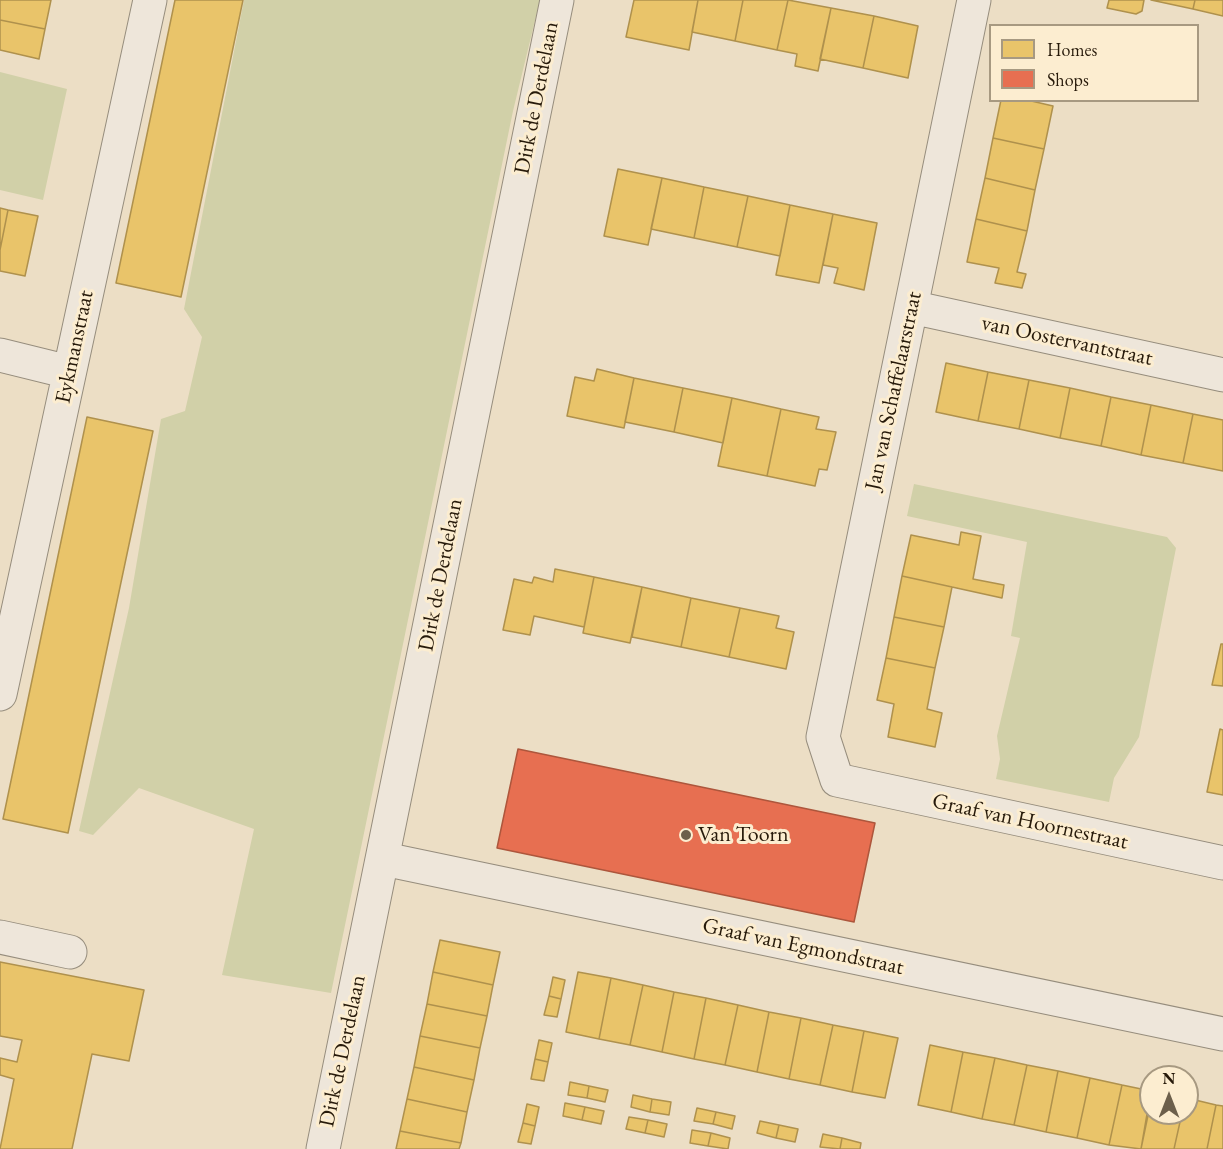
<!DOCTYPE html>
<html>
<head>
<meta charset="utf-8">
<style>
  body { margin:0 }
  #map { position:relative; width:1223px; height:1149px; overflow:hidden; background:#ecdec5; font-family:"EB Garamond",serif }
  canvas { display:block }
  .legend { position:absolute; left:989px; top:24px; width:210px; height:78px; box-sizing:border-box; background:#fcedd0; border:2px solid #a79981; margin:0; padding:8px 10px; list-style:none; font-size:18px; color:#271a0a }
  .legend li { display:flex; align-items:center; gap:12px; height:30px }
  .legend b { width:30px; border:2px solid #a79981 }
  .north { position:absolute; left:1139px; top:1065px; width:60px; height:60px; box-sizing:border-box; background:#fcedd0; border:2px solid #a79981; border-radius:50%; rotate:0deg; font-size:16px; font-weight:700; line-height:24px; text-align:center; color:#271a0a }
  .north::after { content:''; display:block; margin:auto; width:21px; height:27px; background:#6c5f4b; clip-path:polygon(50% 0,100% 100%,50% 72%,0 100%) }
</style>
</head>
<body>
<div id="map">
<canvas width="1223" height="1149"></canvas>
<ul class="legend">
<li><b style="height:16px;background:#e9c46a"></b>Homes</li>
<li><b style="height:16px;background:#e76f51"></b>Shops</li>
</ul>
<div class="north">N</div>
</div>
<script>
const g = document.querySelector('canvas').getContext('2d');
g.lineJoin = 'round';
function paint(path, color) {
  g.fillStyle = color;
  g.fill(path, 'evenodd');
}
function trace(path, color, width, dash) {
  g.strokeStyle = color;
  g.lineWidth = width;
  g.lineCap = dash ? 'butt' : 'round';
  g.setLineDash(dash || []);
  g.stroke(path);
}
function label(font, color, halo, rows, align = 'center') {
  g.font = font + ' "EB Garamond",serif';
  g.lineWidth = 6;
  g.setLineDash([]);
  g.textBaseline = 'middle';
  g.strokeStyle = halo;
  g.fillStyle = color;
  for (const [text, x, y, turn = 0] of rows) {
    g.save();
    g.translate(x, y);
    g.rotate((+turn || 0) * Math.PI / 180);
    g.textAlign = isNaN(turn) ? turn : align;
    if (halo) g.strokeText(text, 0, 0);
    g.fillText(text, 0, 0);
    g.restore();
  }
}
paint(new Path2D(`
  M244,0H540L513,111L331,993L222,975L254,829L139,788L93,835L79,831L129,608L161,419L185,411L202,337L184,309Z
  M0,72L67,89L43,200L0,190Z
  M914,484L1167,537L1176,548L1139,737L1114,778L1109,802L996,779L1000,759L997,736L1020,638L1011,636L1027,542L907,516Z`), '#d1d0a8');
const homes = new Path2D(`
  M0,0H51L45,29L0,20Z
  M175,0H243L181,297L116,283Z
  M634,0H698L689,50L626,37Z
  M698,0H743L735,41L692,32Z
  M743,0H788L777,50L735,41Z
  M788,0L831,8L818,71L795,66L797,54L777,50Z
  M1109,0H1144L1142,11L1136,14L1107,8Z
  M1151,0H1195L1193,9Z
  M1195,0H1223V16L1193,9Z
  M831,8L874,16L863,68L820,59Z
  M874,16L918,26L908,78L863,68Z
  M0,20L45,29L39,59L0,50Z
  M1001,100H1027L1053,106L1044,149L993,138Z
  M993,138L1044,149L1035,190L985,178Z
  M618,169L662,178L648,245L604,236Z
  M662,178L704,187L694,238L651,229Z
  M985,178L1035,190L1027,231L976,219Z
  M704,187L748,196L737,247L694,238Z
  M748,196L790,205L780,256L737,247Z
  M790,205L833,214L819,283L776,275Z
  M0,208L8,210L0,250Z
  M8,210L38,216L25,276L0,271V250Z
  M833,214L877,223L864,290L834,283L838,268L823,265Z
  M976,219L1027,231L1017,272L1026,274L1022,288L995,283L999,268L967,262Z
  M946,363L988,372L978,421L936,412Z
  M597,369L634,378L624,428L567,416L575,377L594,381Z
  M988,372L1029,380L1019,429L978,421Z
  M634,378L683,388L674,432L625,422Z
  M1029,380L1070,388L1060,438L1019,429Z
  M683,388L732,398L723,443L674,432Z
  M1070,388L1111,397L1101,446L1060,438Z
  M1111,397L1151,405L1141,455L1101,446Z
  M732,398L781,409L767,476L718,466Z
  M1151,405L1193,414L1183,463L1141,455Z
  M781,409L819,417L816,429L836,432L827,470L819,469L815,486L767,476Z
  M1193,414L1223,420V471L1183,463Z
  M87,417L153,431L68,833L3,819Z
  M961,532L981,536L973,579L1004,585L1002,598L902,576L911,535L959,545Z
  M555,569L594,577L584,627L534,616L530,635L503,630L514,579L532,583L534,577L553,582Z
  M902,576L952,587L944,627L894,617Z
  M594,577L642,587L630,643L583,633Z
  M642,587L691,598L681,647L632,637Z
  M691,598L740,608L729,657L681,647Z
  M740,608L779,616L776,628L794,632L786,669L729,657Z
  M894,617L944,627L935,668L886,658Z
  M1221,644H1223V686L1212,685Z
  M886,658L935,668L927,709L942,713L935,747L888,737L894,704L877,700Z
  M1220,729L1223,730V795L1207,792Z
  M440,940L500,952L493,985L433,972Z
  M0,962L144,990L129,1061L92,1054L72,1149H0L14,1079L0,1075V1058L17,1062L22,1040L0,1036Z
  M433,972L493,985L487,1016L427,1004Z
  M578,972L611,978L599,1039L566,1032Z
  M553,977L565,980L561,999L549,996Z
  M611,978L643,985L630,1045L599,1039Z
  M643,985L674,992L662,1052L630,1045Z
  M674,992L706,998L694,1059L662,1052Z
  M549,996L561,999L557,1017L544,1015Z
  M706,998L738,1005L725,1065L694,1059Z
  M427,1004L487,1016L480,1048L420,1036Z
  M738,1005L769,1012L757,1072L725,1065Z
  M769,1012L801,1018L789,1079L757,1072Z
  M801,1018L833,1025L820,1085L789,1079Z
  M833,1025L864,1031L852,1092L820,1085Z
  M864,1031L898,1038L885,1098L852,1092Z
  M420,1036L480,1048L474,1080L414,1067Z
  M539,1040L552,1043L548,1062L535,1059Z
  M930,1045L963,1052L951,1112L918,1105Z
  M963,1052L995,1058L982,1119L951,1112Z
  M995,1058L1027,1065L1014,1125L982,1119Z
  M535,1059L548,1062L544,1081L531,1079Z
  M1027,1065L1058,1071L1046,1132L1014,1125Z
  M414,1067L474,1080L467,1112L407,1099Z
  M1058,1071L1090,1078L1077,1138L1046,1132Z
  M1090,1078L1122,1085L1109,1145L1077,1138Z
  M570,1082L589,1086L587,1098L568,1095Z
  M1122,1085L1151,1091L1141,1149L1109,1145Z
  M589,1086L608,1090L605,1102L587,1098Z
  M633,1095L652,1099L650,1112L631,1107Z
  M1187,1098L1216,1105L1207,1149H1174L1182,1113H1187Z
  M407,1099L467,1112L461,1143L400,1131Z
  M652,1099L671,1102L669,1115L650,1112Z
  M1151,1101V1113H1182L1174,1149H1141Z
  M565,1103L585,1107L582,1120L563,1116Z
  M527,1104L539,1107L535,1126L523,1123Z
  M1216,1105L1223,1106V1149H1207Z
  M585,1107L604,1111L601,1124L582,1120Z
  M697,1108L716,1112L713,1124L694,1121Z
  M716,1112L735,1116L732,1129L713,1124Z
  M629,1117L648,1120L645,1133L626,1129Z
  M648,1120L667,1124L664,1137L645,1133Z
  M760,1121L779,1125L776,1138L757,1133Z
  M523,1123L535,1126L531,1144L518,1142Z
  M779,1125L798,1129L795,1142L776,1138Z
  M692,1130L711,1133L708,1146L690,1143Z
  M400,1131L461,1143L459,1149H396Z
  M711,1133L730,1138L728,1149L708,1146Z
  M823,1134L842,1138L840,1149L820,1147Z
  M842,1138L861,1143L860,1149H840Z`);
paint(homes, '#e9c46a');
trace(homes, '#af914d', 1.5);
const shops = new Path2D(`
  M518,749L875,823L854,922L497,848Z`);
paint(shops, '#e76f51');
trace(shops, '#ad563c', 1.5);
const minor = new Path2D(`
  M974,0L823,737L837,780L1223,863
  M911,307L1223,375
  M0,355L69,372
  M0,694L150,0
  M384,859L1223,1034
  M0,937L70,952
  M323,1149L557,0`);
trace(minor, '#968d7d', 35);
trace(minor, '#eee6da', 33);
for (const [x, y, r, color] of [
  [686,835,6,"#6c5f4b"]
]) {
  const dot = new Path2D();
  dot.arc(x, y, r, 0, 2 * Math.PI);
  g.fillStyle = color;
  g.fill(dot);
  trace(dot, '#fcedd0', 2);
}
label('22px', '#271a0a', '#fcedd0', [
  ["Dirk de Derdelaan",537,98,-79],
  ["van Oostervantstraat",1067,341,12],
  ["Eykmanstraat",75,347,-78],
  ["Jan van Schaffelaarstraat",894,391,-78],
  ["Dirk de Derdelaan",441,575,-79],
  ["Graaf van Hoornestraat",1030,822,12],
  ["Graaf van Egmondstraat",803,947,12],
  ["Dirk de Derdelaan",343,1051,-78]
]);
label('22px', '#271a0a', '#fcedd0', [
  ["Van Toorn",698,835]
], 'left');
</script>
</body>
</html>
